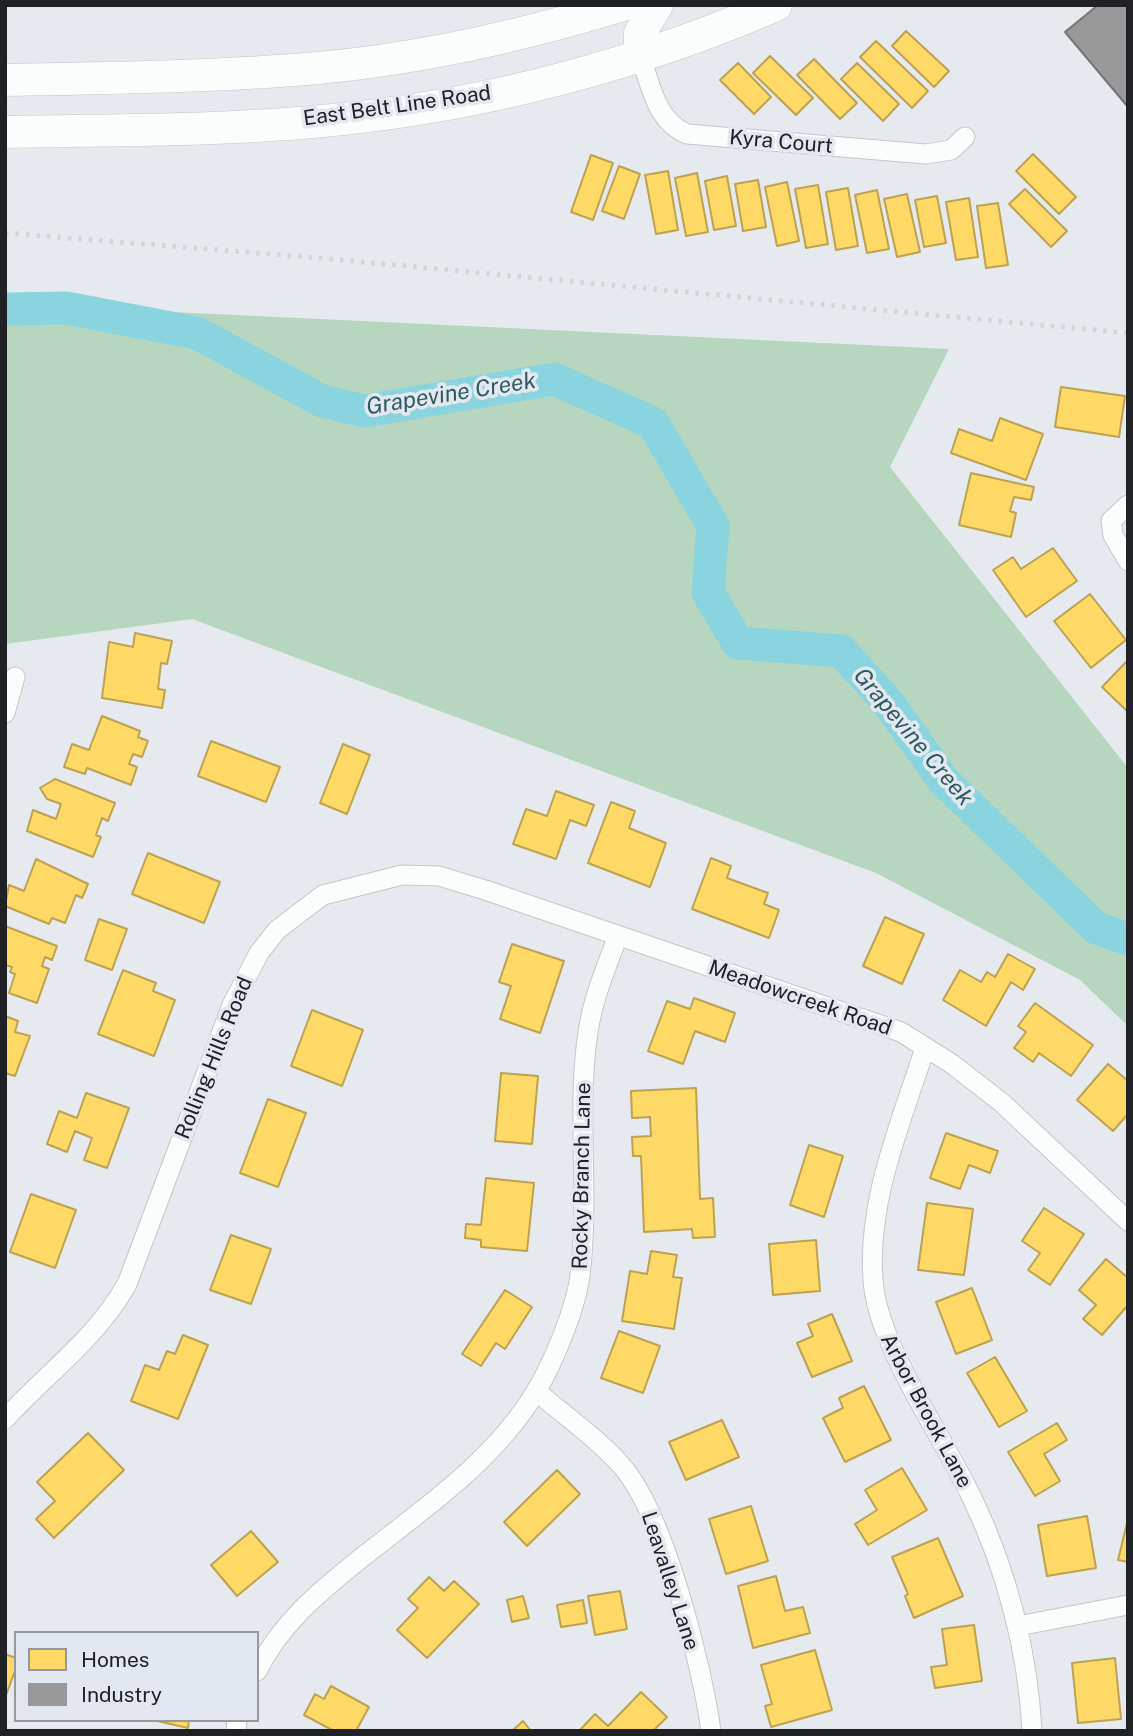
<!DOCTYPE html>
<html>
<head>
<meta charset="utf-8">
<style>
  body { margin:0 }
  #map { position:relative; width:1133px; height:1736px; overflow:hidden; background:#e6e9ed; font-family:"Public Sans",sans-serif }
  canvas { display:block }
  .frame { position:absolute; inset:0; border:7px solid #202124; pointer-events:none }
  .legend { position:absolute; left:14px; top:1631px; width:245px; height:91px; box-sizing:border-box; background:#e3e8f0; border:2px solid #95989e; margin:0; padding:9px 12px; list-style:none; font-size:21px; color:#202124 }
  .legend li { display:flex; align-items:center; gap:14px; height:35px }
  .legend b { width:35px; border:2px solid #95989e }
</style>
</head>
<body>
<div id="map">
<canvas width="1133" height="1736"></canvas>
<div class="frame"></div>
<ul class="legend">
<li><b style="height:19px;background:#ffd966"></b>Homes</li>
<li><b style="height:19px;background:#999"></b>Industry</li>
</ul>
</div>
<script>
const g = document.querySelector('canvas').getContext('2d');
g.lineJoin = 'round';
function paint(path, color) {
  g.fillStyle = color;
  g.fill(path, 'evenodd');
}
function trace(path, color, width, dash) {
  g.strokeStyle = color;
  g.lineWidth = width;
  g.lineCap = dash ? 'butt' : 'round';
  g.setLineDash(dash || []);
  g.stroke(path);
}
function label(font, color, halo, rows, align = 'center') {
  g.font = font + ' "Public Sans",sans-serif';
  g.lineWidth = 7;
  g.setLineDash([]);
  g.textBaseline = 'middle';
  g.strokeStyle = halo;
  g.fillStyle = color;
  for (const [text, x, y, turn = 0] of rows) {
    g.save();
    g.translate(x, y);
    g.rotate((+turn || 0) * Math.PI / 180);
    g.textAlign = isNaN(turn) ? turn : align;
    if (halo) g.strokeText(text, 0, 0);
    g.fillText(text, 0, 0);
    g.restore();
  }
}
paint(new Path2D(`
  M5,304L949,349L890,467L1128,768V1026L1080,980L876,873L192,619L5,644Z`), '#b7d6c0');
const homes = new Path2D(`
  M906,31L949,71L934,87L892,46Z
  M876,41L928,91L912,108L860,57Z
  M770,56L813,98L796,115L753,73Z
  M814,59L857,103L840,119L797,75Z
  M738,63L771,97L754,114L720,80Z
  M857,63L899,104L883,121L841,79Z
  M1033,154L1076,197L1059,214L1016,171Z
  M591,155L613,163L593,220L571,212Z
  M619,166L640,174L624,219L602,211Z
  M668,171L678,230L656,234L645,175Z
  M697,173L708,232L686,236L675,178Z
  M727,176L736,226L714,230L705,181Z
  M758,180L766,227L743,231L735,184Z
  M787,182L799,241L777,246L765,187Z
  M818,185L828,244L806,248L795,189Z
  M848,188L858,246L836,250L826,192Z
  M1025,189L1067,231L1051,247L1009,204Z
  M877,190L889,249L867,253L855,195Z
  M907,194L920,252L897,257L884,199Z
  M937,196L946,243L924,247L915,200Z
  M969,198L978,257L956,260L946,202Z
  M998,203L1008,265L986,268L977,206Z
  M1061,387L1125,396L1119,437L1055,427Z
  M1000,418L1043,434L1026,480L951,453L959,429L992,441Z
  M971,473L1034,487L1031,500L1014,497L1010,511L1016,513L1011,537L959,525Z
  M1053,548L1077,581L1026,617L993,570L1013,557L1021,569Z
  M1090,594L1126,640L1091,668L1054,621Z
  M135,633L172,641L167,664L161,663L158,689L165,690L162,708L102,698L109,642L133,647Z
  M1128,660V712L1102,687Z
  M102,716L140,731L138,737L148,741L142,757L133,754L129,764L137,767L131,785L87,768L85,774L64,767L72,744L89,750Z
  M211,741L280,767L266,802L198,776Z
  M343,744L370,755L347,814L320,803Z
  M55,779L115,803L108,821L102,818L96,835L101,837L93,857L27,831L33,810L56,819L61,804L47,799L40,788Z
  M556,791L594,805L586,826L570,820L556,859L513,844L526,809L547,816Z
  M611,802L635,811L629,828L666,843L650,887L588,863Z
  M148,853L220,882L204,923L132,894Z
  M711,858L731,866L727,878L768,893L764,904L779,910L769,938L692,909Z
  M36,859L88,884L82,898L76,895L65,923L52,918L49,924L5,906L9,885L24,891Z
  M885,917L924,934L902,984L863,966Z
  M99,919L127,929L112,970L85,960Z
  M5,926L57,946L52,960L45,957L42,966L49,969L37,1003L9,993L15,974L10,972L12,967L5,965Z
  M512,944L564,961L540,1033L500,1019L511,986L499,982Z
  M1008,954L1035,969L1023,990L1011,982L986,1026L943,1000L960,970L981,982L987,972L995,977Z
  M123,970L156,983L153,991L175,1000L154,1056L98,1034Z
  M694,998L735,1013L725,1042L695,1031L683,1064L648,1051L667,1001L690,1009Z
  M1035,1003L1093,1045L1071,1076L1039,1053L1033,1062L1014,1048L1026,1032L1018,1026Z
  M312,1010L363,1030L342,1086L291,1066Z
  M5,1016L18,1021L15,1032L30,1036L15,1076L5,1073Z
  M1108,1064L1128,1081V1114L1113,1131L1077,1100Z
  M501,1073L538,1076L532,1144L495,1141Z
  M696,1088L700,1199L713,1198L715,1237L693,1238L692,1229L644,1232L641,1156H633L632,1137L651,1136L650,1117L632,1118L631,1091Z
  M86,1093L129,1108L107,1168L84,1160L92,1138L75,1131L67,1152L47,1144L59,1111L77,1118Z
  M268,1099L306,1113L278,1187L240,1173Z
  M946,1133L998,1151L990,1173L969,1165L960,1189L930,1178Z
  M809,1145L843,1156L824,1217L790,1205Z
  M486,1178L534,1183L527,1251L481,1247V1240L465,1238L466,1224L481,1225Z
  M31,1194L76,1210L55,1268L10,1252Z
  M927,1203L973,1209L964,1275L918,1270Z
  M1044,1208L1084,1234L1050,1285L1028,1270L1040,1253L1022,1241Z
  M231,1235L271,1249L251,1304L210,1290Z
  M816,1240L820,1291L773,1295L769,1244Z
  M651,1251L677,1255L673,1277L682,1278L674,1329L622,1321L630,1271L647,1274Z
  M1106,1259L1128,1278V1305L1102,1335L1083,1319L1096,1305L1079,1290Z
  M972,1288L992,1340L956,1354L936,1302Z
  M505,1290L532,1307L505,1349L496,1343L481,1366L462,1354Z
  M832,1314L852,1361L812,1377L797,1343L813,1336L808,1324Z
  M619,1331L660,1346L643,1393L601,1378Z
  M183,1335L208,1345L178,1419L131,1401L145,1365L159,1370L167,1351L175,1354Z
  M995,1357L1027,1411L999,1427L967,1373Z
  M864,1386L891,1440L845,1462L823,1418L843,1408L839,1398Z
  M722,1420L739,1457L686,1480L669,1442Z
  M1057,1423L1067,1440L1044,1454L1060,1481L1035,1496L1008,1452Z
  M88,1433L124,1470L54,1538L36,1519L55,1501L37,1482Z
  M902,1468L927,1510L868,1545L855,1524L877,1510L865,1490Z
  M557,1470L580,1494L527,1546L504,1522Z
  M751,1506L768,1561L726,1574L709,1519Z
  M1087,1516L1096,1568L1047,1576L1038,1525Z
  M1128,1519V1562L1118,1560Z
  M251,1531L278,1562L237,1596L211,1565Z
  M938,1538L963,1596L914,1618L905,1596L908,1594L892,1557Z
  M776,1576L785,1611L803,1607L810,1633L753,1648L738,1586Z
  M429,1577L444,1591L454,1581L479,1604L427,1658L397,1630L418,1608L408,1599Z
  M620,1591L627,1629L595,1635L588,1596Z
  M523,1596L529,1618L512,1622L507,1600Z
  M583,1600L587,1623L561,1627L557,1605Z
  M974,1625L982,1681L935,1688L931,1667L947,1665L942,1629Z
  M815,1650L832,1710L771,1727L765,1706L772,1704L761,1665Z
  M5,1654L16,1658V1668L5,1698Z
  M1115,1658L1121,1719L1078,1723L1072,1663Z
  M331,1686L369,1707L356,1731H334L304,1715L315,1694L324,1699Z
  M641,1692L667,1717L653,1731L580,1730L595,1714L608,1726Z
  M153,1720H189L188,1728Z
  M523,1721L531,1731H512Z`);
paint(homes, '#ffd966');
trace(homes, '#bca252', 2);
const industry = new Path2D(`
  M1098,5H1128V107L1065,32Z`);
paint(industry, '#999');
trace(industry, '#757576', 2);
trace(new Path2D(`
  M5,309L66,308L197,333L322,401L364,411L554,379L653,423L713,526L708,593L738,643L841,651L887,701L943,780L1096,928L1128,939`), '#8ad4df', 33);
const minor = new Path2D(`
  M640,55C651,85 655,120 687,134L926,154L951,150L965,137
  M1128,505L1111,521L1113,535L1128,561
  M5,713L15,677
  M925,1048C901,1123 867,1200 873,1280C877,1345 944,1438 973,1500C1007,1571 1028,1652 1032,1731
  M536,1391C564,1415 597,1438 621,1465C664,1513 702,1665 711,1731
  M5,1419C47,1373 96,1339 127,1284L232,1005L259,953L277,930L323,895L402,875L439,876L485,890L901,1032L952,1064L1001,1102L1128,1221
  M1018,1626L1128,1605
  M257,1671C281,1623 319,1592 360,1559C423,1509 492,1463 535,1393C553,1364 576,1308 580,1275C590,1194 576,1112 588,1032C593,998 606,968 618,936
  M236,1731L237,1720`);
const primary = new Path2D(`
  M640,55V33L657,5
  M5,80C109,78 214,77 318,68C420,59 525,35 623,5
  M5,132C118,130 231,131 343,119C489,104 642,63 776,5`);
trace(minor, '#c4c7ca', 21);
trace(primary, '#c4c7ca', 33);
trace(minor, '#fbfcfc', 19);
trace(primary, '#fbfcfc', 32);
trace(new Path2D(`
  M5,233L308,257L1128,333`), '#d4d5d7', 5, [3.5, 7]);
label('21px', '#202124', '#e3e8f0', [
  ["East Belt Line Road",397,106,-8],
  ["Kyra Court",781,142,5],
  ["Meadowcreek Road",800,998,19],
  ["Rolling Hills Road",214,1058,-68],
  ["Rocky Branch Lane",582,1176,-89],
  ["Arbor Brook Lane",926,1411,62],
  ["Leavalley Lane",670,1581,72]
]);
label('italic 23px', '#2c5a60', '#e3e8f0', [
  ["Grapevine Creek",451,394,-9],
  ["Grapevine Creek",913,737,50]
]);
</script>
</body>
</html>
